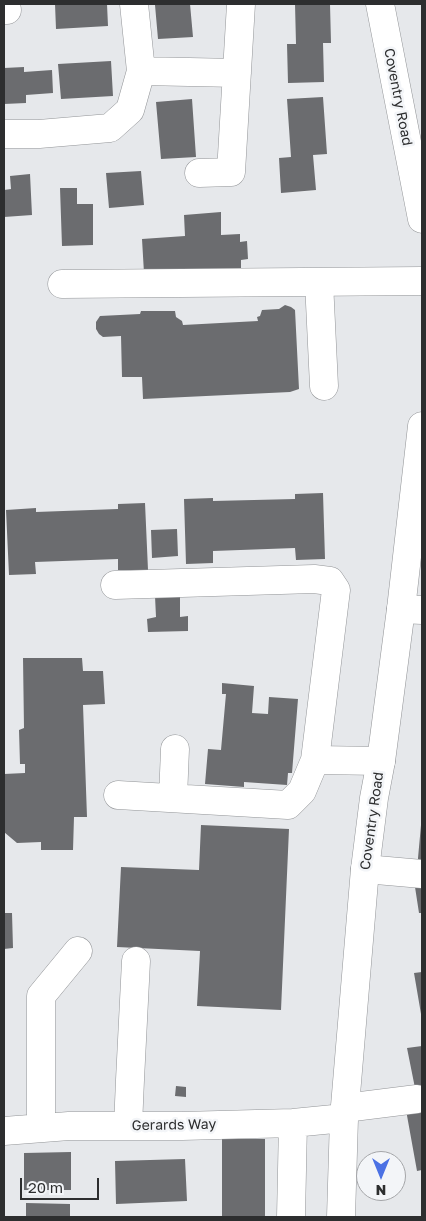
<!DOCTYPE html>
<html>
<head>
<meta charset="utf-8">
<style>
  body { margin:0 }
  #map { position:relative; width:426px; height:1221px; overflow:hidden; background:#e6e8eb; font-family:"Golos Text",sans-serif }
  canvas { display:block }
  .frame { position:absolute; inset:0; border:5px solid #2d2e2f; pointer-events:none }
  .north { position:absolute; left:356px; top:1151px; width:50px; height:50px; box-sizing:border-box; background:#f3f5f8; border:1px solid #a4a5a8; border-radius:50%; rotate:180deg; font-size:14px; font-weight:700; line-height:20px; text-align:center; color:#2d2e2f }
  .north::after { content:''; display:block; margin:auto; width:18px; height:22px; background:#4b71e4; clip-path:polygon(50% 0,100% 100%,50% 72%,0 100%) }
  .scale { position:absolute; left:20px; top:1178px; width:79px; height:22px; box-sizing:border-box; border:2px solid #2d2e2f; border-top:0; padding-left:6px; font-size:15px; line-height:18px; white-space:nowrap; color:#2d2e2f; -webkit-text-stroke:4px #f3f5f8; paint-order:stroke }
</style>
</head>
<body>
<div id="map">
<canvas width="426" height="1221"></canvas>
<div class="frame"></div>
<div class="north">N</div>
<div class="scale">20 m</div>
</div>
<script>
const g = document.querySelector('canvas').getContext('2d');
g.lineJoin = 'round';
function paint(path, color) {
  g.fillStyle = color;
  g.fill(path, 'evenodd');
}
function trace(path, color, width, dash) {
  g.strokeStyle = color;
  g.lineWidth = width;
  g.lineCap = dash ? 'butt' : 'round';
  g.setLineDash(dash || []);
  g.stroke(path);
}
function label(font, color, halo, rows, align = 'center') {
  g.font = font + ' "Golos Text",sans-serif';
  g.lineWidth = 5;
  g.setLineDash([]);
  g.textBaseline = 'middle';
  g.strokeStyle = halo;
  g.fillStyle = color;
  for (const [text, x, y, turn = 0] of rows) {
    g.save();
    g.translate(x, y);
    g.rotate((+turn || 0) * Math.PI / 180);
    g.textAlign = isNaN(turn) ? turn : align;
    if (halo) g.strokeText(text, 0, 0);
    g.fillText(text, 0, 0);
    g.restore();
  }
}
paint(new Path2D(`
  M55,4H107L108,26L56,29Z
  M173,4H190L193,37L158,39L155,5Z
  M295,4H330L331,43H323L324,82L288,83L287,44H296Z
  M111,61L113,96L61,99L58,64Z
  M24,67V72L52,70L53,93L26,95V103L4,104V68Z
  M323,97L327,154L313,155L316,190L281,193L279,158L291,157L287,99Z
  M192,99L196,157L161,159L156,102Z
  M141,171L144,205L109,208L106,173Z
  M30,174L32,215L4,217V190L11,189L10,176Z
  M60,188H77V204H93V245L62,246Z
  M221,212V235L240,234V242L247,241L248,259L241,260V269L144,273L142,239L185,236L184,215Z
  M285,305L291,307L295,310L299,389L290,392L143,399L142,377H122L121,336L103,337L99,334L96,329V322L100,316L140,314L141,311H175L176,317L182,321L183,325L258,321L257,317L260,316L262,310L279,309Z
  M323,493L325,559L296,560L295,548L213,551V563L186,564L184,499L213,498V501L295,499V494Z
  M145,503L148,570H118V559L35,562L36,574L9,575L6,510L36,508V512L118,509V504Z
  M177,529L178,556L152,558L151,530Z
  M180,594V617L188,616V631L148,632L147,619L156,617L155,596Z
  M23,658H82L83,671H103L105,704L83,705L87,817H74L73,850H41V842L17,843L4,832V774L25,773V764H20L19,730L24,728Z
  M222,683L254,686L252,713L268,714L269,697L298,699L292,773H288L287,785L244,782V787L205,784L208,749L221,750L226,694H222Z
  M201,825L289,829L281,1010L197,1006L200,951L117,947L121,867L199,870Z
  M421,825H422V869H417Z
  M422,886V913H419L415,887Z
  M4,913H12L13,948L4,949Z
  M422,972V1014H421L414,973Z
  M422,1046V1092L416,1093L407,1048Z
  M176,1086L186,1087V1097L175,1096Z
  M422,1108V1170L417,1171L406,1110Z
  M222,1139H265V1217H222Z
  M71,1152V1190H24V1153Z
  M185,1159L187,1201L116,1204L115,1161Z
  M26,1203L70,1204V1217H26Z`), '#6b6c6f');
const minor = new Path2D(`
  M134,4L141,71L237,73
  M4,10H7
  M4,134H39L110,128L130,110L141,71
  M199,173L231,172L241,4
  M319,282L324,386
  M62,284L422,281
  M115,585L314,579L330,581L336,590L315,760
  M401,609L422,610
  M118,795L288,805L302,791L315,760L381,761
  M173,798L175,749
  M365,869L422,874
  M345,1108L417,1099
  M128,1126L130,1080L136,961
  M41,1128V996L78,951
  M4,1131L69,1126H182L293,1123L344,1118
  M291,1217L293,1123`);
const major = new Path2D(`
  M380,4L422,219
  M341,1217L344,1118L365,869L374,798L381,761L401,609L422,426`);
trace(minor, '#929497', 29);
trace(major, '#929497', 29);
trace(minor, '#fff', 28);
trace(major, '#fff', 28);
label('14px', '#2d2e2f', '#f3f5f8', [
  ["Coventry Road",398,97,79],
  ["Coventry Road",372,821,-82],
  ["Gerards Way",174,1125,-1]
]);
</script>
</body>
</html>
